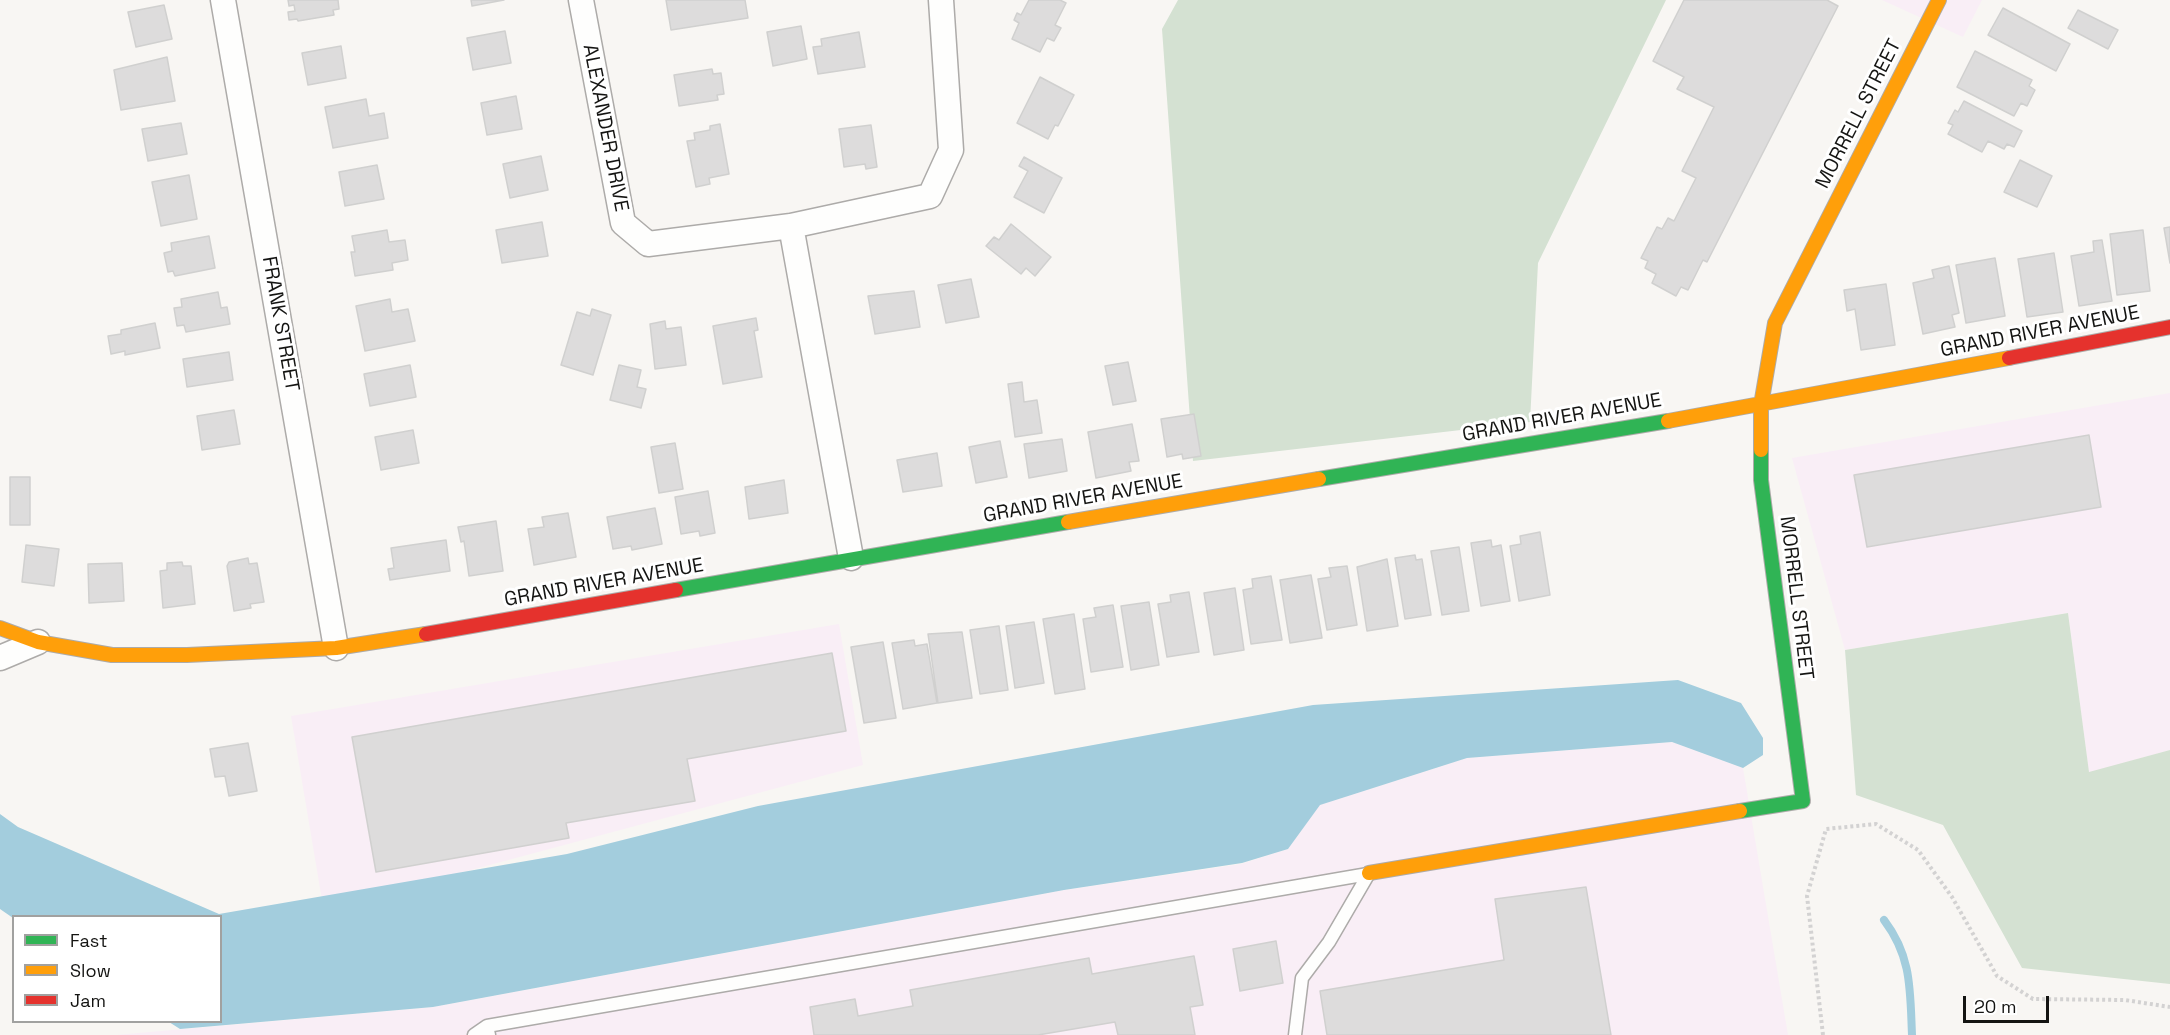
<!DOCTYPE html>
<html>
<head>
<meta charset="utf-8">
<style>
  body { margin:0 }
  #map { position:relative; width:2170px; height:1035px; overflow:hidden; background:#f8f6f3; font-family:"Space Grotesk",sans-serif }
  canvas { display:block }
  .legend { position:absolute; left:12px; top:915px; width:210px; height:108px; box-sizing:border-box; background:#fff; border:2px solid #a1a1a0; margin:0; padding:8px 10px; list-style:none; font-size:18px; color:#141412 }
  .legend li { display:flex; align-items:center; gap:12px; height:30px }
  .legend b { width:30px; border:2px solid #a1a1a0 }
  .scale { position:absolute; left:1963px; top:996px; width:86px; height:27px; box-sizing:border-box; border:3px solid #141412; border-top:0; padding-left:8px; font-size:18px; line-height:21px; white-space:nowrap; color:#141412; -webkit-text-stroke:4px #fff; paint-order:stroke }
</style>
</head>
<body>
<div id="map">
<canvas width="2170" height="1035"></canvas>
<ul class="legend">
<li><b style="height:8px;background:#30b455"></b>Fast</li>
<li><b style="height:8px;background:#ff9f0a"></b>Slow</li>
<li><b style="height:8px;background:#e5322d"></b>Jam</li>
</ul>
<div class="scale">20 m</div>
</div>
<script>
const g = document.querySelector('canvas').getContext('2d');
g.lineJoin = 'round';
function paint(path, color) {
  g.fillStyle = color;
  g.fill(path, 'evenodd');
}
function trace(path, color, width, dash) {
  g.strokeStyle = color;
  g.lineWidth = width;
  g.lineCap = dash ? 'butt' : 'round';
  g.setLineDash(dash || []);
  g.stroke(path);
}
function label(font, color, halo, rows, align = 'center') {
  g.font = font + ' "Space Grotesk",sans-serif';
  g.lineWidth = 6;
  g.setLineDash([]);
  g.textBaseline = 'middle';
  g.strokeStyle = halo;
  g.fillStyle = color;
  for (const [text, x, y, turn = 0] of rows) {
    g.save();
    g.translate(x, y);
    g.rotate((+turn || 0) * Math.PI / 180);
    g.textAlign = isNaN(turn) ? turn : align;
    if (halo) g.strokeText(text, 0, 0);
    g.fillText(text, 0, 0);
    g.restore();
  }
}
paint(new Path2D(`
  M1882,0H1982L1963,37Z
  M2170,393V750L2089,773L2068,613L1845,650L1792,458Z
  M839,624L863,765L441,878L323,906L291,716Z
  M1672,742L1743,768L1788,1035H116L433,1007L1064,890L1241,864L1288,849L1319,805L1467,758Z`), '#f9eef6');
paint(new Path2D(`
  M1178,0H1666L1538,263L1530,422L1193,461L1162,29Z
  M2068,613L2089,772L2170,750V984L2022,968L1943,825L1856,795L1845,650Z`), '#d4e1d2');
paint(new Path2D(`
  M1678,680L1741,703L1763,738V755L1743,768L1672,742L1467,758L1320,805L1288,849L1242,863L1064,890L433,1007L180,1029L169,1022H220V916L13,918L0,909V814L18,827L219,914L567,854L758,806L1313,705Z`), '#a3cddd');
trace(new Path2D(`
  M1884,920C1912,957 1910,990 1912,1035`), '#a3cddd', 8);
const building = new Path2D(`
  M288,0H338L339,9L333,10L334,15L298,21L297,19L289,20L288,12L295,11L294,5L289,6Z
  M471,0H504L472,6Z
  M666,0H745L748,18L671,30Z
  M1029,0H1060L1066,3L1055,25L1061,28L1054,41L1047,38L1040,52L1012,39L1019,23L1014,20L1017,13L1021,15Z
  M1684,0H1827L1838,6L1707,262L1703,260L1688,290L1681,287L1676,296L1652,283L1656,274L1645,268L1648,261L1641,258L1657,227L1662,229L1668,218L1674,221L1696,178L1682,171L1714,107L1677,89L1684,77L1653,61Z
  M164,5L172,39L136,47L128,12Z
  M2003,8L2070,44L2056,71L1988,35Z
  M2078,10L2118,30L2108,49L2068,28Z
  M801,26L807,59L773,66L767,32Z
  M505,31L511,63L473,70L467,38Z
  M859,32L865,67L818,74L813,47L822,46L821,39Z
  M341,46L346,78L308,85L302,53Z
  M1975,51L2032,80L2029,86L2035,90L2027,106L2021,103L2014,116L1957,87Z
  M167,57L175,101L121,110L114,70Z
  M712,69L713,74L721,73L724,94L717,95L718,100L679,106L674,75Z
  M1040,77L1074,95L1058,126L1055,125L1048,139L1017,123Z
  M516,96L522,129L487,135L481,103Z
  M366,99L369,116L384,113L388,138L333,148L325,107Z
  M1964,101L2022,131L2014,147L2007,144L2004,149L1988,141L1982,152L1948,134L1953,125L1948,123L1955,110L1958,112Z
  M181,123L187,154L148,161L142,129Z
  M720,124L729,174L709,178L710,184L696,187L687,141L695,140L694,133L710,130V126Z
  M871,125L877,167L866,169L865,164L844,167L839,129Z
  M541,156L548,190L510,198L503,164Z
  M1024,157L1062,178L1044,213L1014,197L1028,171L1019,166Z
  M2020,160L2052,176L2037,207L2004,192Z
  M377,165L384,199L345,206L339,172Z
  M189,175L197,219L161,226L152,182Z
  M542,222L548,256L502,263L496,230Z
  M1011,224L1051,257L1035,276L1026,268L1021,274L986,246L994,237L999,240Z
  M2170,227V263L2164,228Z
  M387,230L389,242L405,240L408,260L392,263L393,270L355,276L351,252H355L352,236Z
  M2143,230L2150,291L2117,295L2110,234Z
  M209,236L215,268L175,276L173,271L168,272L164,253L172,251L171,243Z
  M2102,240L2112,301L2079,306L2071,256L2094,252L2093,241Z
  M2054,253L2063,312L2027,317L2018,259Z
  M1995,258L2005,316L1966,323L1956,265Z
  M1949,266L1959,313L1952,315L1955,327L1923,334L1913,283L1934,278L1932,270Z
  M971,279L979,317L946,323L938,285Z
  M1886,284L1895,345L1861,350L1855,309L1847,311L1844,290Z
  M914,291L920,327L875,334L868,296Z
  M218,292L221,308L227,307L230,324L186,332L184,325L177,326L174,308L182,307L181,299Z
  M390,299L392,312L408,309L415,341L365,351L356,306Z
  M592,309L611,315L593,375L561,365L577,312L590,316Z
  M756,318L758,330L754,331L762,377L723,384L713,326Z
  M665,321L666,329L681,327L686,365L655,369L650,324Z
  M155,323L160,348L125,355V351L111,354L108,336L121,334V330Z
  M229,352L233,380L187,387L183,359Z
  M1128,362L1136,401L1113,405L1105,366Z
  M410,365L416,397L370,406L364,374Z
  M619,365L641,370L637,387L646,389L641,408L610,400Z
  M1022,382L1024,402L1037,400L1042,433L1015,437L1008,384Z
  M234,410L240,444L202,450L197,416Z
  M1194,414L1201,456L1183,459L1182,454L1167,457L1161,419Z
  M1132,424L1139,461L1129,462L1131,471L1096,478L1088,432Z
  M413,430L419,463L381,470L375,437Z
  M2089,435L2101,507L1867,547L1854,475Z
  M1062,439L1067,471L1029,478L1024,444Z
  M1000,441L1007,477L976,483L969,447Z
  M675,443L683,489L659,493L651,447Z
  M937,453L942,486L903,492L897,460Z
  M10,477H30V525H10Z
  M784,480L788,513L749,519L745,487Z
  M708,491L715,533L700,536L699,531L681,534L675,497Z
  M655,508L662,544L632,550L631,546L613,549L607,517Z
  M568,513L576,557L534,565L528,529L544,527L542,517Z
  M496,521L503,571L469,576L464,541L461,542L458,527Z
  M1540,532L1550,595L1519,601L1510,546L1521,544L1520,536Z
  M446,540L450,571L390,580L388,569L394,568L391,548Z
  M1491,540L1492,547L1501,545L1510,601L1481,606L1471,543Z
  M26,545L59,549L54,586L22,582Z
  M1459,547L1469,611L1442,615L1431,551Z
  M1415,555L1416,560L1422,559L1431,615L1405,619L1395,558Z
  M248,558L249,564L257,563L264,602L250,604L251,608L234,611L227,566L229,562Z
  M1387,559L1398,626L1367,631L1357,567Z
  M182,562L183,566H191L195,604L163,608L160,571L167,570V563Z
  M122,563L124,601L89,603L88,564Z
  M1347,566L1357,625L1327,630L1318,579L1331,577L1329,568Z
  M1311,575L1322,638L1290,643L1280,580Z
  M1271,576L1282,640L1251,644L1243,590L1253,588L1252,579Z
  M1235,588L1244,650L1214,655L1204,593Z
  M1189,592L1199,652L1167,657L1158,604L1171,602L1170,595Z
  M1149,602L1159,665L1131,670L1121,606Z
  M1113,605L1123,667L1091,672L1083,619L1096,617L1094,608Z
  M1074,614L1085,689L1055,694L1043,619Z
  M1034,622L1044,683L1015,688L1006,626Z
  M999,626L1008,690L980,694L970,630Z
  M962,632L972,698L938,703L928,634Z
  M914,640L915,646L927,644L937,703L903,709L892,643Z
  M883,642L896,718L864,723L851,647Z
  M832,653L846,731L687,759L695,801L566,823L569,838L376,872L352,737Z
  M248,743L257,791L229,796L225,776L215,777L210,749Z
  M1586,887L1611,1035H1327L1320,991L1504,960L1495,899Z
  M1276,941L1283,983L1240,991L1233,949Z
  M1194,956L1203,1005L1190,1007L1195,1035H1118L1115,1022L1038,1035H814L810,1007L855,999L858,1016L913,1006L910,990L1089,958L1092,974Z`);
paint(building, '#dddcdc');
trace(building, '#d0d0cf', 1.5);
const lane = new Path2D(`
  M474,1035L487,1026
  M489,1035L487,1026L1368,874
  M1295,1035L1302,978L1329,942L1368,875`);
const street = new Path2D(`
  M223,0L336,648
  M581,0L623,223L648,244L791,226L930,196L951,150L941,0
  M791,226L851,558
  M0,658L38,642`);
const fast = new Path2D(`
  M1319,479L1668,421
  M676,590L1068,522
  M1740,811L1803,801L1761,480V450`);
const slow = new Path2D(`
  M1668,421L2009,358
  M1761,450V405L1775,323L1939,0
  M1068,522L1319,479
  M0,628L38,642L112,655H187L336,648L426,634
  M1369,873L1740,811`);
const jam = new Path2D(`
  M2009,358L2170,327
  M426,634L676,590`);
trace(lane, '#adaba9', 15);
trace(street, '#adaba9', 27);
trace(fast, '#adaba9', 16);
trace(slow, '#adaba9', 16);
trace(jam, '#adaba9', 16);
trace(new Path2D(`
  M1823,1035L1807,896L1826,829L1876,824L1918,850L1952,897L1997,976L2033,999L2125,1000L2170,1007`), '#d3d2d2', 4, [3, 3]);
trace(lane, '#fefefd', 12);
trace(street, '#fefefd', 24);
trace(fast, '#30b455', 14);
trace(slow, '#ff9f0a', 14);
trace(jam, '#e5322d', 14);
label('20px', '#141412', '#fff', [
  ["MORRELL STREET",1859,114,-63],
  ["ALEXANDER DRIVE",605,128,79],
  ["FRANK STREET",280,324,80],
  ["GRAND RIVER AVENUE",2040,332,-11],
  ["GRAND RIVER AVENUE",1562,418,-10],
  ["GRAND RIVER AVENUE",1083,499,-10],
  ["GRAND RIVER AVENUE",604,583,-10],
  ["MORRELL STREET",1796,598,83]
]);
</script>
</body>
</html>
